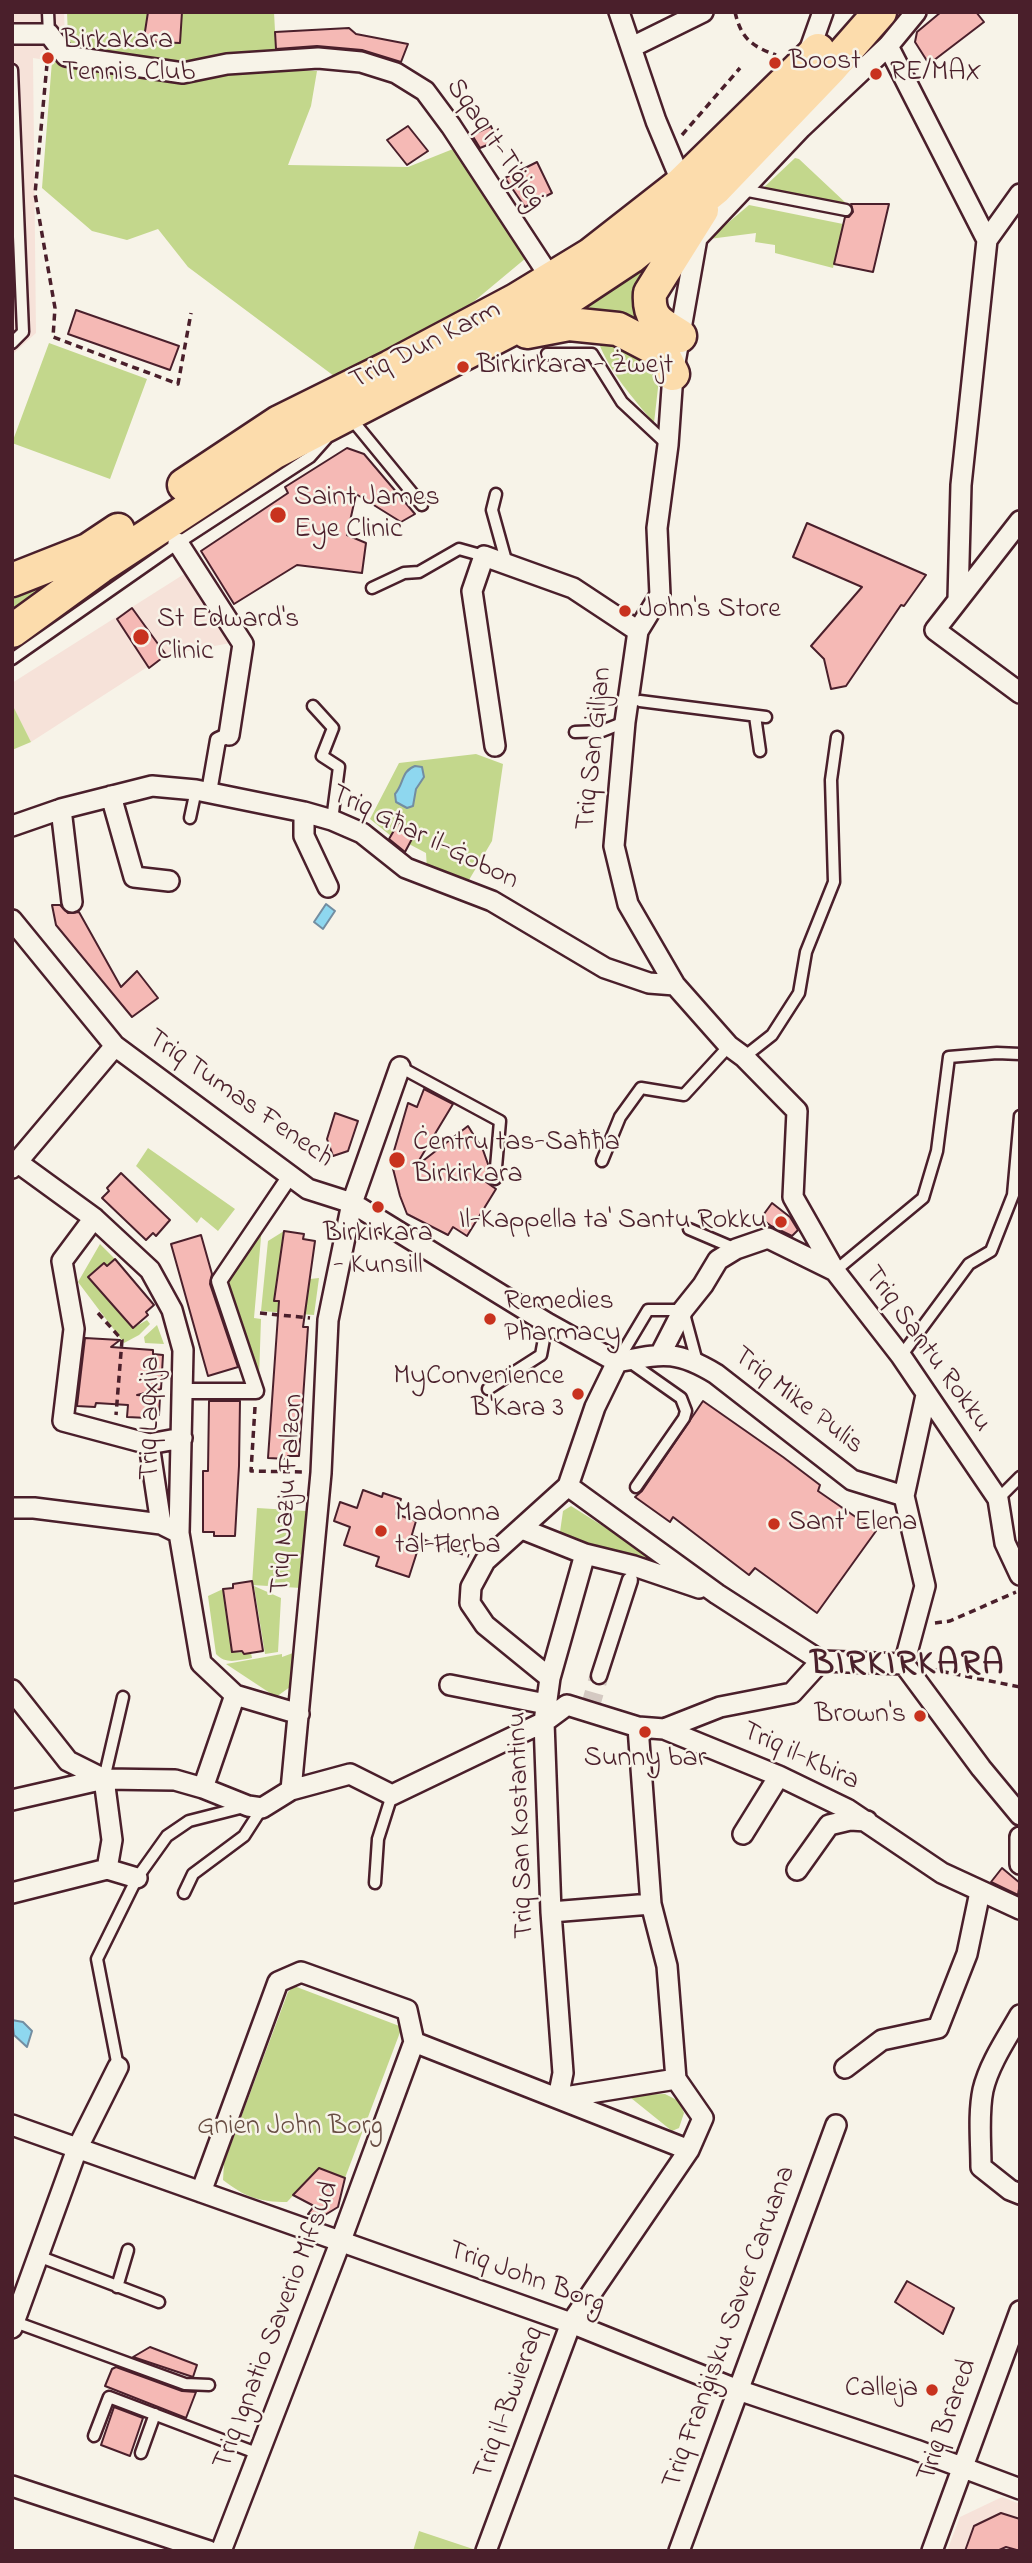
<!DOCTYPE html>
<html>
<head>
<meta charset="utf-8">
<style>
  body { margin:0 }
  #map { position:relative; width:1032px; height:2563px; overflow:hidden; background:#f7f3e8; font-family:"Indie Flower",sans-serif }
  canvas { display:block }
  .frame { position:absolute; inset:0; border:14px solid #4a1f2b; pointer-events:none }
</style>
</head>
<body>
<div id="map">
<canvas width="1032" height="2563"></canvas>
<div class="frame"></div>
</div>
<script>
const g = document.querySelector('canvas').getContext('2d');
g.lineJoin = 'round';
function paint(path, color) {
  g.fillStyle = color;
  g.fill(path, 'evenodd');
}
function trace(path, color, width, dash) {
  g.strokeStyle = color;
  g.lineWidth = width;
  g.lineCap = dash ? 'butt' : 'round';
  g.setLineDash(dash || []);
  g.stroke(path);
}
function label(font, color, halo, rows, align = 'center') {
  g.font = font + ' "Indie Flower",sans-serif';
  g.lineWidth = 5;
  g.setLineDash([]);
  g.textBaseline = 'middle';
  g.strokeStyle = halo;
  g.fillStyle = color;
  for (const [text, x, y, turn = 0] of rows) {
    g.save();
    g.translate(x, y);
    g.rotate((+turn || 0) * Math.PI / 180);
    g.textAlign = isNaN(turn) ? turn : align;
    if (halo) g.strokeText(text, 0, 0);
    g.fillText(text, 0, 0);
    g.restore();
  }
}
paint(new Path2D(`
  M12,12H64L66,59L52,61L33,58L36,333L12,355Z
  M189,571L236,642L166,655L31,742L12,704V683Z
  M1002,2497L1020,2504V2551H947L960,2517Z`), '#f6e2d9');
paint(new Path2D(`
  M67,12H274L277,69L317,71L311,106L288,165L408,167L458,147L526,258L460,313L406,342L334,376L188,267L158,229L127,240L92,231L42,188L52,61L66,59L68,37Z
  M795,158L799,159L848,205L761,190Z
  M749,205L843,224L833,268L775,253V245L755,242L756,233L709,239Z
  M661,244L632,297L656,340L558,317Z
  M604,340L649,365L659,379L654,423C633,398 610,373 598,341Z
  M49,343L147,379L110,479L12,443Z
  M101,553L12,618V588Z
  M12,704L31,742L12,750Z
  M476,754L503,764L492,841L466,885L427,870L426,853L409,844L414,835L399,822L391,836L370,819L399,763Z
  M148,1148L235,1209L218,1231L201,1217L197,1223L136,1166Z
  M262,1226L254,1318L261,1319L259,1377L253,1376L224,1281Z
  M284,1231L275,1301L296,1304L310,1279L319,1278L314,1315L261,1311L268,1241Z
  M100,1244L115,1259L107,1266L104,1263L90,1275L133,1328L147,1320L150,1324L139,1335L124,1343L78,1282Z
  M157,1325L164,1344L145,1343L144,1337Z
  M571,1506L665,1565L663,1569L605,1553L560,1532L563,1511Z
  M257,1508L306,1511L301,1588L252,1585Z
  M254,1586L281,1598L278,1652L265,1654Z
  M223,1589L232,1652L251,1653L252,1658C238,1660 226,1665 216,1654L208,1596Z
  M293,1653L290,1687L276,1697L226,1664L282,1654V1657Z
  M294,1986L402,2027L345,2178L319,2168L287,2202C259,2202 245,2197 223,2180L224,2163L288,1992Z
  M665,2094L679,2101L684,2113L679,2128L672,2131L631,2098L600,2103V2096Z
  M419,2531L473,2549L413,2551Z`), '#c3d78c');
const water = new Path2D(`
  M415,766L422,767L424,777L416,789L413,806L407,808L396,802L395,794C404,784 401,771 415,766Z
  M326,904L335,911L323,929L314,922Z
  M12,2020L23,2022L32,2031L27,2047L14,2035Z`);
paint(water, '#8ed7ef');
trace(water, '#738da1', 2);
const building = new Path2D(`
  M148,12H182L180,43L156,42L144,38Z
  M941,12H976L984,22L929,64L915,42L917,32Z
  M349,28L356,34L408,44L401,62L362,50L317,46L276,49L275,32Z
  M408,126L428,151L407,165L387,140Z
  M491,126L497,141L480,148L472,135Z
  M537,162L552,193L525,207L505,178Z
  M851,204H889L873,272L834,264L845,217H849L853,212Z
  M76,310L179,346L170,370L68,334Z
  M347,448L364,454L415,514L401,522L356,494L347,535L366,543L362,573L297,565L234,604L201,551L288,493L285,487Z
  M807,523L926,575L904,606L901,605L846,686L831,689L824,659L811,646L862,587L793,557Z
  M132,608L166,655L149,668L117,619Z
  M399,822L414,835L405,852L389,839Z
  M52,905H60L68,913L79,912L121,987L137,971L158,998L132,1017L56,925Z
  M424,1089L453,1104L415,1167L468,1126L483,1150L489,1167L486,1182L496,1189L467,1236L453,1227L448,1235L407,1214L400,1196L391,1161L408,1103L417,1107Z
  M335,1113L358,1121L348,1151L333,1156L327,1139Z
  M121,1173L170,1220L156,1236L153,1233L146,1240L102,1198L109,1191L107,1188Z
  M772,1203L790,1217L798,1230L792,1236L771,1226L761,1218Z
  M284,1231L304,1234L303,1239L315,1241L303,1327H308L299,1456H288V1459L268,1458L279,1301H274Z
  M201,1235L212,1274L210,1284L238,1367L208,1376L171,1244Z
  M115,1259L154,1305L146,1312L148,1315L133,1328L88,1277L104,1263L107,1266Z
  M85,1338L120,1340L111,1347L153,1350V1354L163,1355L161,1389L137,1395L160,1397L159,1415H148V1418L127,1417L128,1405L96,1403L95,1407L77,1406Z
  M209,1401H240L239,1466L235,1536H214V1532H203V1471H208Z
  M703,1401L783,1457L820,1485L818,1491L876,1531L817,1613L755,1568L749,1575L673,1517L670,1522L635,1497L642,1491Z
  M363,1490L382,1497L383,1493L401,1499L396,1514L416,1521L408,1548L417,1552L409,1577L376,1566L379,1557L344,1545L350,1527L334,1521L340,1502L357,1508Z
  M252,1581L263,1651L244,1654L242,1651L232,1652L223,1589L233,1588V1584Z
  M1002,1868L1020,1883L1018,1895L991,1882Z
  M319,2168L345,2178L338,2207L325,2215L308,2214L314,2206L293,2195Z
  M907,2281L954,2308L943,2334L895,2302Z
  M150,2347L197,2365L193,2377L133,2357Z
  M116,2367L182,2391L196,2392L186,2418L105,2386L112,2369Z
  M114,2407L143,2418L130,2456L101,2445Z
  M1001,2513L1020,2519V2551L1006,2547L997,2551H965L974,2526Z`);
paint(building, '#f5b9b5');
trace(building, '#4a1f2b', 2);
trace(new Path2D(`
  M589,1711L599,1676`), '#d4c9c2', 19, [19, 10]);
const service = new Path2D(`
  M48,12L49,34
  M12,70L23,332L12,343
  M743,190L846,210
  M547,354H592L622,402L668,445
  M349,416L422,505
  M496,494L492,510L507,564
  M372,588L404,573L419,572L459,549L484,556
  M12,659L178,543L310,457L326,439
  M640,701L766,717
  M313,706L333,728L322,756L339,767L332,820
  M755,716L760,751
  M575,732L602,731L625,722
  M190,818L196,790
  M744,1057L772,1035L799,993L806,952L834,882L831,780L837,737
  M400,1067L500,1121L495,1179
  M602,1161L620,1117L641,1088L684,1095L729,1046
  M689,1229L736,1249
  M835,1271L923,1198L937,1151L949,1057L997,1053L1020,1054
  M901,1356L969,1264L991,1251L1013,1195L1020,1116
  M627,1360L681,1398L686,1411L684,1418L636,1487
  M617,1362L648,1310H683L697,1362
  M488,1389L541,1355L547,1323
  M998,1499L1020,1477
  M104,1779L123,1697
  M375,1883L378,1839L392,1795
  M184,1893L193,1874L244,1836L262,1808
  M118,2067L97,1959L137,1878L167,1836L189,1821L244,1807
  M38,2256L159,2302
  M117,2287L128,2250
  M15,2322L185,2384L209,2385
  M94,2436L109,2397L259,2454
  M141,2453L155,2414`);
const pedestrian = new Path2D(`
  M209,792L218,740L229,735
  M181,1391H256L219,1281L290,1176
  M599,1676L630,1580`);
const minor = new Path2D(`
  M619,12L656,121L682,183
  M916,12L888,46L801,128L697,238L673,374L668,445L657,528L660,595L638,631L625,722L614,846L628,904L675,985L729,1046L744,1057L797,1111L793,1197L835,1271L901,1356L998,1499L1005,1543L1020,1575
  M12,34H49L66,56L183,73L227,64L318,58L361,62L396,73L425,91L451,126L552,280
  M888,46L987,240L961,485L958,599
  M632,47L703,12
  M807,57L823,12
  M987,240L1020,194
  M1020,521L935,630L1020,693
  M178,543L243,644L229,735
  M495,746L472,591L484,556L573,588L638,631
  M111,796L134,877L169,881
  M61,809L72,902
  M304,812V836L328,887
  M12,826L61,809L152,786L196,790L304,812L332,820L362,833L406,868L492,901L605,968L649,983L675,985
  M12,920L115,1046L308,1189L352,1203L547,1323L617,1362
  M17,1162L94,1218L150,1270L172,1310L183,1350L179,1533L201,1663L235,1695L299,1714
  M12,1168L115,1046
  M94,1218L62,1261L74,1329L63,1421L149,1444L182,1438
  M661,1353L683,1310L703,1285L718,1260L736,1249L768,1238L835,1271
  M617,1362C662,1354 675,1349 716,1374L852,1480L904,1496
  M149,1444L161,1524
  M568,1486L717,1594L821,1661L904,1664
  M12,1508H34L161,1524L179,1533
  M522,1529L585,1554L634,1566L699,1588
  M904,1664L925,1586L904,1496L926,1395
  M904,1664L981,1768L1020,1815
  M550,1678L485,1625L470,1603L471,1587L485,1561L568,1486L595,1407L617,1362
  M450,1685L546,1704
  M12,1690L68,1761L104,1779
  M664,1729L720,1707L792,1693L821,1661
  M104,1779L112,1840L107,1869
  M203,1788L235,1695
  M291,1790L321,1473L328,1320L352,1203L400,1067
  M12,1800L104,1779L175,1780L203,1788L248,1806L262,1808L291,1790L350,1774L392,1795L544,1722L567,1705L638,1727L664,1729L779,1776L847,1809L942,1873L1020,1909
  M743,1834L779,1776
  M1020,1837V1864
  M797,1870L829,1825L850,1820L867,1821
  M12,1893L107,1869L137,1878
  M551,1912L651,1904
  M1020,2015C1007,2038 989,2064 983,2090C978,2114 981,2142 981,2167L1010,2190L1020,2194
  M845,2068L882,2040L938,2028L967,1954L980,1892
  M558,2098L563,2073L551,1912L544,1722L550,1678L585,1554
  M559,2098L676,2079
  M12,2125L571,2323L738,2390L916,2450L1020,2489
  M201,2192L278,1982L301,1972L407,2010L414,2042L689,2150
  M12,2328L77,2149L118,2067
  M12,2486L209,2551
  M221,2551L340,2243L414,2042
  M486,2551L571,2323L689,2150L703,2118L676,2079L667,1966L651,1904L638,1727
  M679,2551L836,2125
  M932,2551L1020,2311`);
const trunk = new Path2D(`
  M527,332L569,324L618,329L662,352L673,374
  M680,336C660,323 648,320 650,293L702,210
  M184,485L279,422L390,367L516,300L590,255L682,183L818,50
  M12,580L88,550L118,530
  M12,631L100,567L275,452L560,304L631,257L716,188L830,69L880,12`);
trace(service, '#4a1f2b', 15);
trace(pedestrian, '#4a1f2b', 19);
trace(minor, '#4a1f2b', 24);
trace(trunk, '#4a1f2b', 37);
trace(new Path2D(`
  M735,12C741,38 751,46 776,55
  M47,64L35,194L55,308L53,337L178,384L191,313
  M682,135L740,68
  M98,1313L122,1340L116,1415
  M260,1313L310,1318
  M255,1407L251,1471L302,1472
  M411,1536L469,1556
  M935,1623L950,1621L1016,1592
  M930,1669L1020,1687`), '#4a1f2b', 3.5, [7, 5]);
trace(service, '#f7f3e8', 10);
trace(pedestrian, '#f7f3e8', 14);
trace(minor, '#f7f3e8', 19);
trace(trunk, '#fcdcac', 32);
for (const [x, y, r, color] of [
  [48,58,7,"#c8321e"],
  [775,63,7,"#c8321e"],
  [876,74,7,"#c8321e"],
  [463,367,7,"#c8321e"],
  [278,515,9,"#c8321e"],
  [625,611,7,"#c8321e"],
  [141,637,9,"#c8321e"],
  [397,1160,9,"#c8321e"],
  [378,1207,7,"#c8321e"],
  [781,1222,7,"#c8321e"],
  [490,1319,7,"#c8321e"],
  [578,1394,7,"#c8321e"],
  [774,1524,7,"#c8321e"],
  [381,1531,7,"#c8321e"],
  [920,1716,7,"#c8321e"],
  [645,1732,7,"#c8321e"],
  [932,2390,7,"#c8321e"]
]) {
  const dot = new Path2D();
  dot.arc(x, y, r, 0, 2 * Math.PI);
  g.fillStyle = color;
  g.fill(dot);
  trace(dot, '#f7f3e8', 2.5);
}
label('28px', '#4a1f2b', '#f7f3e8', [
  ["Birkakara",62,42],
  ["Tennis Club",62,74],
  ["Boost",789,63],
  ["RE/MAX",890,74],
  ["Birkirkara - Żwejt",477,367],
  ["Saint James",294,499],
  ["Eye Clinic",294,531],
  ["John's Store",639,611],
  ["St Edward's",157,621],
  ["Clinic",157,653],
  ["Ċentru tas-Saħħa",413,1144],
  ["Birkirkara",413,1176],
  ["Il-Kappella ta' Santu Rokku",767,1222,"right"],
  ["Birkirkara",378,1235,"center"],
  ["- Kunsill",378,1267,"center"],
  ["Remedies",504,1303],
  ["Pharmacy",504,1335],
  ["MyConvenience",564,1378,"right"],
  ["B'Kara 3",564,1410,"right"],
  ["Madonna",395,1515],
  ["tal-Ħerba",395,1547],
  ["Sant' Elena",788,1524],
  ["Brown's",906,1716,"right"],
  ["Sunny bar",645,1760,"center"],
  ["Calleja",918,2390,"right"]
], 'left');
label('28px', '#4a1f2b', '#f7f3e8', [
  ["Sqaq it-Tiġieġ",494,145,55],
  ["Triq Dun Karm",426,347,-27],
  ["Triq San Ġiljan",596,749,-84],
  ["Triq Għar il-Ġobon",424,839,26],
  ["Triq Tumas Fenech",239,1100,35],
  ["Triq Santu Rokku",926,1350,54],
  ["Triq Mike Pulis",797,1402,38],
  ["Triq Laqxija",152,1418,-90],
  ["Triq Nazju Falzon",289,1494,-86],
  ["Triq il-Kbira",800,1758,25],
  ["Triq San Kostantinu",523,1825,-92],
  ["Triq John Borg",526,2279,20],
  ["Triq Ignatio Saverio Mifsud",278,2326,-69],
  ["Triq Franġisku Saver Caruana",731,2328,-70],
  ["Triq il-Bwieraq",511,2404,-70],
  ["Triq Brared",949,2421,-70]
]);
label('28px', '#684d43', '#f7f3e8', [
  ["Gnien John Borg",290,2128]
]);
g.letterSpacing = '2px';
label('bold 35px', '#4a1f2b', '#f7f3e8', [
  ["BIRKIRKARA",908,1667]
]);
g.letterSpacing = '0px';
</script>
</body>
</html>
